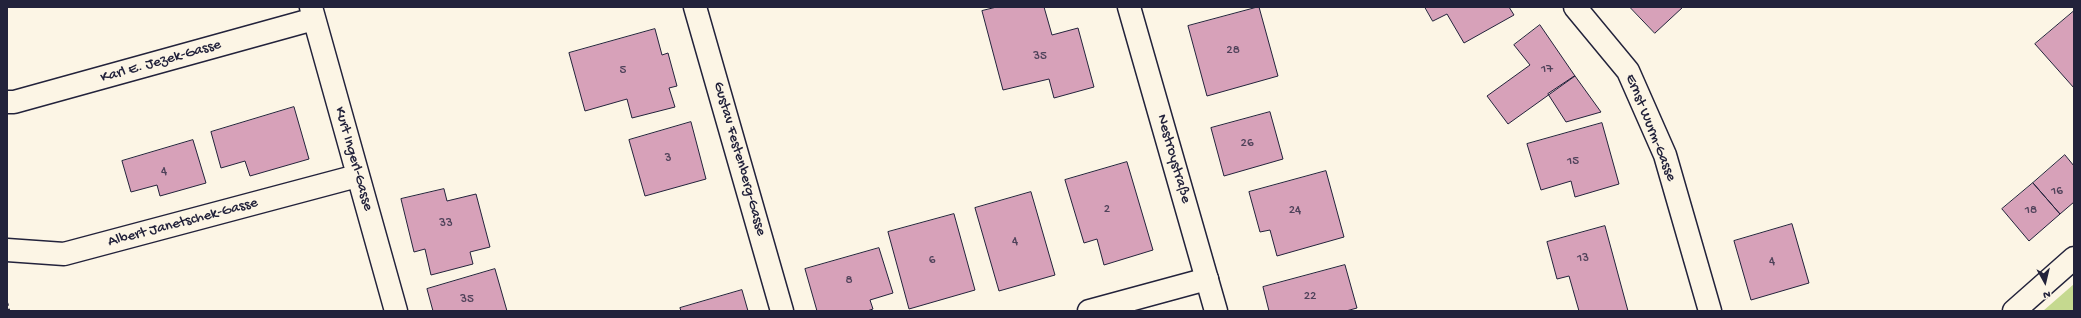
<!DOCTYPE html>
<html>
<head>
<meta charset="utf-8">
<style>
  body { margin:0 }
  #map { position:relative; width:2081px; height:318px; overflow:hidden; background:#fcf5e5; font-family:"Gochi Hand",sans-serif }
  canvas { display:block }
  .frame { position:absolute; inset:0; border:8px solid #22223b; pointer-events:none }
  .north { position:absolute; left:2025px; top:262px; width:40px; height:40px; -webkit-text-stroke:3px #fcf5e5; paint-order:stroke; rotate:172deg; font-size:11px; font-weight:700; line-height:16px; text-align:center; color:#22223b }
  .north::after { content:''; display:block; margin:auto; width:14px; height:18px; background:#22223b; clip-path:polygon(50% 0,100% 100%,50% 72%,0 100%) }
</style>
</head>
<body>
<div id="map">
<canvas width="2081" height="318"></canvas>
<div class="frame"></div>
<div class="north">N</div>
</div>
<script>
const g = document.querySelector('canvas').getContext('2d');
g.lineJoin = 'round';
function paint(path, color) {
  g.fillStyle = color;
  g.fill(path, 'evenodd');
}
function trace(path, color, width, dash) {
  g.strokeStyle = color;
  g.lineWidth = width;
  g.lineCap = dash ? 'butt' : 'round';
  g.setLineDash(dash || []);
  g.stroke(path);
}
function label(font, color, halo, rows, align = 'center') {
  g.font = font + ' "Gochi Hand",sans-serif';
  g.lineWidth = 4;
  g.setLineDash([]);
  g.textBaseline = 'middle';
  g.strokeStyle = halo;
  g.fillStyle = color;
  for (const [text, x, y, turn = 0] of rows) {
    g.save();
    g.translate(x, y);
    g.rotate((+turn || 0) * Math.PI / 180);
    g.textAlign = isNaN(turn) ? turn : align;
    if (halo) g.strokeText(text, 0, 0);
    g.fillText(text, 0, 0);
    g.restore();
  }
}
paint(new Path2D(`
  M2074,284V311H2043Z`), '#c5d98f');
const building = new Path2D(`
  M997,7H1044L1052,35L1078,28L1094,87L1054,98L1049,79L1003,90L982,11Z
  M1259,7L1278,76L1207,96L1188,26Z
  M1425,7H1509L1514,15L1464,43L1447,14L1433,21Z
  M1630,7H1683L1655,33Z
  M2074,11V88L2035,44Z
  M1540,25L1575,76L1508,124L1487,96L1530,65L1514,45Z
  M655,29L662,55L668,53L677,86L669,88L675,107L632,118L627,99L585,111L569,53Z
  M1575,76L1601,112L1566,122L1548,94Z
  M294,107L309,159L250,176L245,161L221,168L211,132Z
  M1270,112L1283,159L1224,176L1211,128Z
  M691,122L706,179L645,196L629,140Z
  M1602,123L1619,184L1575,197L1571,181L1541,190L1527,144Z
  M193,140L206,183L160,196L157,185L131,192L122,161Z
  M2065,155L2074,166V202L2060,214L2033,183Z
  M1127,162L1153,250L1104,265L1097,239L1084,243L1065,180Z
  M1326,171L1344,237L1277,256L1270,230L1260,232L1249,192Z
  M2033,183L2060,214L2029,241L2002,209Z
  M444,189L447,201L476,194L490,247L470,252L473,264L431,275L425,249L414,252L401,199Z
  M1031,192L1055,275L999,291L975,208Z
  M954,214L975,290L909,309L888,232Z
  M1792,224L1809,283L1751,300L1734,241Z
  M1605,226L1628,311H1579L1569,276L1557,279L1547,242Z
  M879,248L893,293L870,300L873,309L867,311H817L805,269Z
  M1345,265L1357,308L1346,311H1269L1263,287Z
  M495,269L507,311H433L427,289Z
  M742,290L748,311H681L680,308Z`);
paint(building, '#d7a1b9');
trace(building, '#22223b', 1);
const street = new Path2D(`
  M311,7L396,311
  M695,7L782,311
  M1575,7L1628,71L1665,155L1710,311
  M7,102H14L314,19
  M7,250L64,254L357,176
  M1089,311L1207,279
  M2014,311L2074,258`);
const secondary = new Path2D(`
  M1129,7L1216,311`);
trace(street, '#22223b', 25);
trace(secondary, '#22223b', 25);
trace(new Path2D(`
  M7,303L9,311`), '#22223b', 2.5, [3, 3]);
trace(street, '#fcf5e5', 22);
trace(secondary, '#fcf5e5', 22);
label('13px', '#4f425a', null, [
  ["28",1233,51],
  ["35",1040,57],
  ["17",1547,70],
  ["5",623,71],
  ["26",1247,144],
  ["3",668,159],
  ["15",1573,162],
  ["4",164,172],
  ["16",2057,192],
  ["2",1107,210],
  ["24",1295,211],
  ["18",2031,211],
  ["33",446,224],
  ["4",1015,242],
  ["13",1583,259],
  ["6",932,261],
  ["4",1772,262],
  ["8",849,281],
  ["22",1310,297],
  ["35",467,300]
]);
label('15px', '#22223b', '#fcf5e5', [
  ["Karl E. Jezek-Gasse",161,62,-16],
  ["Ernst Wurm-Gasse",1650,128,68],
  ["Kurt Ingerl-Gasse",353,159,74],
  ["Gustav Festenberg-Gasse",739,159,74],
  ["Nestroystraße",1173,159,74],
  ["Albert Janetschek-Gasse",183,223,-15]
]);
</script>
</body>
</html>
